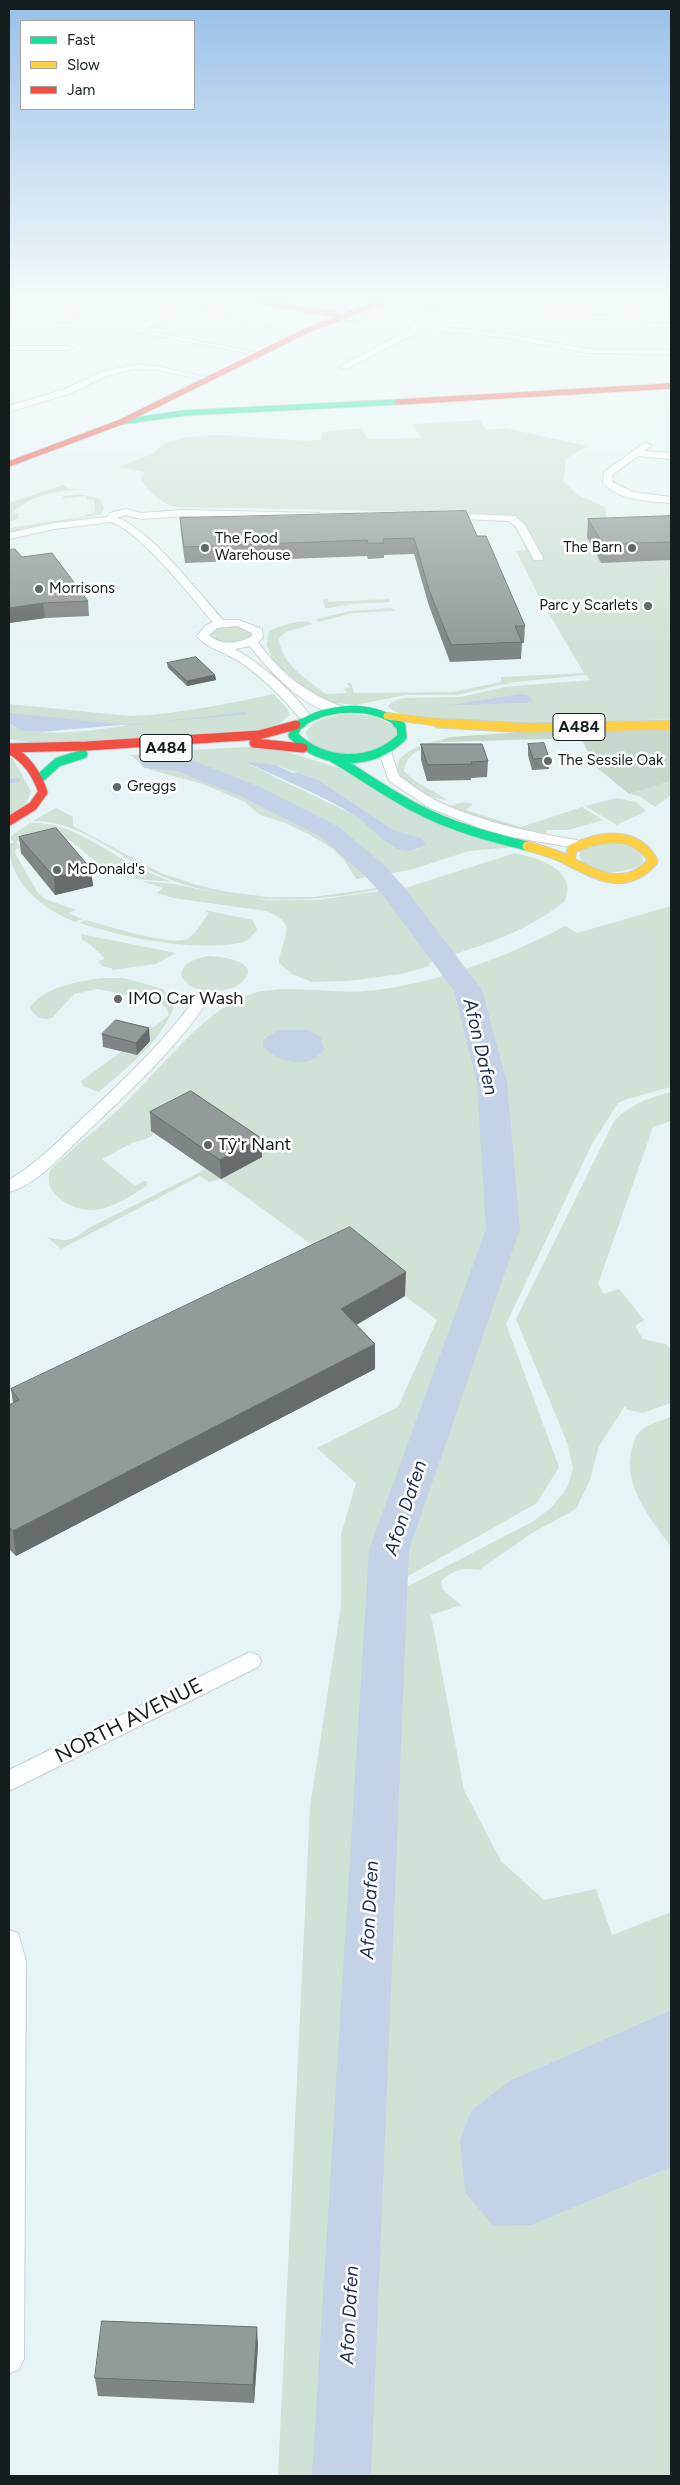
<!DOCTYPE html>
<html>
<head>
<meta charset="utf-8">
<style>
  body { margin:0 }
  #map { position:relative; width:680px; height:2485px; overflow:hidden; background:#e7f4f5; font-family:Figtree,sans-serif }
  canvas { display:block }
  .frame { position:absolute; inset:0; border:10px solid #151e1e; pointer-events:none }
  .legend { position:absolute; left:20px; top:20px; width:175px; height:90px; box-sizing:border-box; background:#fff; border:1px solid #a1a5a5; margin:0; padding:6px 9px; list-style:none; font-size:15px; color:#151e1e }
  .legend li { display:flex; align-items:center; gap:10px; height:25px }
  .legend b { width:25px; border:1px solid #a1a5a5 }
</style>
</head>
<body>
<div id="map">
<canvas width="680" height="2485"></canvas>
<div class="frame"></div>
<ul class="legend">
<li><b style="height:6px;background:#16e098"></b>Fast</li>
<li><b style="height:6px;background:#ffcf43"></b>Slow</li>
<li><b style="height:6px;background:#f24e42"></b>Jam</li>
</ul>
</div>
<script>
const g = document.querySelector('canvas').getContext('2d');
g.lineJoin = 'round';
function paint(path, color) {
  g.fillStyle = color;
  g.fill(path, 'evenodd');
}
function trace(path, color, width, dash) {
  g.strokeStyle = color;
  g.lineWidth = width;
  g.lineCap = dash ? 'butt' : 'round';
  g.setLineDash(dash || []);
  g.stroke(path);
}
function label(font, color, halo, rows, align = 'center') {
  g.font = font + ' Figtree,sans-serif';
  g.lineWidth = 5;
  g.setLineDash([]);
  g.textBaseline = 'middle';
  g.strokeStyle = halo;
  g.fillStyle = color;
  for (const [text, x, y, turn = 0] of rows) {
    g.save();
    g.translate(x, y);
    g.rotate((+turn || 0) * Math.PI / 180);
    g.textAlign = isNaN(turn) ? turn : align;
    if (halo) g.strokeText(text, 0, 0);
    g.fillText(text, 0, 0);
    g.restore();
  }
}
paint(new Path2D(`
  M396,301H403L362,314L367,316L358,324L340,321Z
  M480,420L486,430L506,428L587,446L566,459L563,481L580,496L605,507L607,521L671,523V719C630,720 407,734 388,706L392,702L403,698L461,697L504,687L590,680L586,675L515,682L456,695H405L356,705L335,703L316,697L274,662L267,646L269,631C280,626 304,617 313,624L286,632L279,638C281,665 307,679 326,694L347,693L343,689L350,687L346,683H351L354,693L452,692L501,682V677L584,673L538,595L516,551L526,550L516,527L507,521L400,516V512L396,511L176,507C161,504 149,492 141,479L145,472L118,467L152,454L164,444L185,437L221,435L308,441L322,439V432L362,428L368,439L421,438L412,424ZM518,694L533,701L527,703L444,706Z
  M63,485L69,489H91C63,490 35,492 13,512L19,514L18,519L9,522V503Z
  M80,494L100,499L104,507L102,514L9,532V529L15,527L87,516L85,514L95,513L94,499L86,500V496L62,499L64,496Z
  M327,599L328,602L389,599L390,602L351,604L328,608H325L323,600Z
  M391,608L395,611L352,613L319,622L316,619L350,611Z
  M240,626L252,631L253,636C241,647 222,643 208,637L209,632L216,627Z
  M274,694L287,708L290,715L280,723L262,729L42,744L9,739V724C29,740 102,730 127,725L9,714V704L130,716C179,714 226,704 274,694Z
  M347,714L375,716L395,726L398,738C390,743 379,751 370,753C352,757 308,755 306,732C315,718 331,716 347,714Z
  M444,739L442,742C427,747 406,751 404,771L415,781L448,800C435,799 426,795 415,788C373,761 416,745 444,739Z
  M248,747L278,749L339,768L368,785L513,847L469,851L410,870L356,879L345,861L332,848L308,834L285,823L260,815L245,802L203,784L151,770L130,755L146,754V752ZM246,763L276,765L319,780L394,830L421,838L419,849L402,850L391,846L375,830L354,815Z
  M9,756L13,759L31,791C29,803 19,809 9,815Z
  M671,781V795L655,807L639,796L629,794Z
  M617,798L636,802L646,811L617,825L585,806Z
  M465,802L473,804L466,810L521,827L582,807L603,820L568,830H547L545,833C513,831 478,820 448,806Z
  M56,808L73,817V826L161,873L197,885L228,892L268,897H314L397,885C320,905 231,907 157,874C116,856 79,820 33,821Z
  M30,823C67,821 95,844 126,861C141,869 156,876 172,882L136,879L107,865H100L71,841L63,840L53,833L16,842L21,847L16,849L15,853L38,893L45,899L76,910L68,913L82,919L75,922C41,908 9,883 9,843H13V841L11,840V836Z
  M618,843L632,847L642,854L643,862C630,878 575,875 580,852C589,841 605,843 618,843Z
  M515,853C532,857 563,864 567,885C568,890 566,897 565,901C529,930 490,943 446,957L399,890Z
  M142,881L174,884L226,895L268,900H316L387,890L394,894L441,958L429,963L430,966L401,974L348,981L312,982L292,974L279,963C281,938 301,924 266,911L173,898L157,893L163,888Z
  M671,906V1087L627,1099L618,1103L592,1144L506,1324L559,1467L537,1503L371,1597L327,2476H278L310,1807L341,1606V1534L356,1483L317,1448L398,1407L437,1320L405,1296L333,1260L221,1179L209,1182L200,1176L61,1249L47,1237C66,1242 71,1242 87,1229L206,1169L154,1132L151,1137L132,1143L102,1159L135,1186L144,1181L148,1182L146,1186C118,1205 89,1223 58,1197C49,1189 47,1181 50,1170C74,1147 100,1127 124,1104C159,1071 202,1012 248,995C285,982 329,995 368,991C431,985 510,956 565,926L577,933Z
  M204,910L253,920L257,930L248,940L240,943C186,951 131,939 79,923L86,920C104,925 175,948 189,938C197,932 203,921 209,913Z
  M81,934L176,953L156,964L112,970V968C105,968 102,967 98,961L105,959L90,944L82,940Z
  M207,956C218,956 265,961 242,982C227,995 188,996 181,974C184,962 195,959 207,956Z
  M101,978H124L163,989L175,1004C161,1043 128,1066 99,1092L83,1086L81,1081L122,1051L137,1055L150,1041L132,1025L154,1027L169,1015L167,1008L158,1002L98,989L74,994L52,1018C42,1021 34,1017 30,1007C46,986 77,982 101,978Z
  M671,1092V1121L653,1127L598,1284L604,1294L619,1289L644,1320L635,1326L643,1339L666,1344L671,1350V1403L642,1413L628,1410L625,1406L599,1446L590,1480L576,1509L532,1533L479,1570C462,1567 453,1570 441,1581L443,1590L461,1605L431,1615L464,1790L501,1861L544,1900L596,1889L612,1935L671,1912V2010L511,2080L584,2203L671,2167V2476H349L395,1593L532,1522L551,1508L567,1488L573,1469L568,1445L516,1319L614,1121C631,1104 648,1098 671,1092Z
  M671,1417V1547C651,1519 622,1486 632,1449C634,1445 634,1438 637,1435C645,1424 660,1421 671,1417Z`), '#cfe2d5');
paint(new Path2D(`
  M671,728V781L629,794L596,767L581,738L442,742L444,739L450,737L538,731Z`), '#c5d8cb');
paint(new Path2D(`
  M518,694L527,695L533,701L527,703L443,706Z
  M247,712L245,714H250L237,715L40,732L23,731L9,724L10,713L129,725Z
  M245,762L262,763L276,765L293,773L301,772L299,773L319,780L394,830L421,838L426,844C419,849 409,852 401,850C386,846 369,825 355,816C321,794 281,779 245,762Z
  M278,1030H307L320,1036L324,1049C320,1053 316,1058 312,1060C295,1066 275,1059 263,1047V1040Z
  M671,2010V2167L531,2225L493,2226L465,2192L460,2140L472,2110L511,2080Z`), '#c3d2e7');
trace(new Path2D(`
  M9,781L18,780
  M409,911L417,909
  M405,918L413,916`), '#c3d2e7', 4.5);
paint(new Path2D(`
  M152,756L189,759L260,787L339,827L385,866L404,887L482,990L507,1083L520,1229L409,1550L371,2476H312L369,1550L486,1229L477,1083L454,991L386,899L367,878L321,837L242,797L177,771L144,768L140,763L144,758Z`), '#c3d2e7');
const street = new Path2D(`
  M22,301L21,303L9,306V302Z
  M106,301H116L63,323L56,321Z
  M186,301L270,327L263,329L196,308L142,330L265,354L261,356L133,331L137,325L188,306L182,303Z
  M329,301H337L345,308L338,310Z
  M476,301C491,300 507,306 522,308C555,312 587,314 620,316C630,307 639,301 653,301L629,316L671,318V322L568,318L506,310L486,305L432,310L417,316L413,320L418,324L502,333L588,349L671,350V354L588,353L502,337L418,329L413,335L346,369L339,367L407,331L412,326L405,320L411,313L419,309Z
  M9,346H69L73,348L69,350H9Z
  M134,365L157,366L213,379L209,381L157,370L134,369L107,376L71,393L9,412V406L65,389L101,372Z
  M644,443L652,445L644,451L671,453V459L638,456L612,475L613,482L632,492L671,497V503C649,501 619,501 603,483L604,472Z
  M126,509L141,513L183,510L319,513L321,515L316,518L183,516L141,519L126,515L117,518C148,527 200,594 223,620H239L262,629L263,638L258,642C280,673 308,695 344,707V713C315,720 265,667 250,646L235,649C264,666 292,690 312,718L306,722L302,721C284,698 263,678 240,662C227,653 206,648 197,636L205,626L213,622C191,597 140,531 111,522L54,529L9,539V533L54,523L107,517L110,513ZM237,626L252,633V636C239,644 220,646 209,635L217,628Z
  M444,513L515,516L525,525L543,558L542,560H534L516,527L509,521L441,518V514Z
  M385,748L391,752L399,776C412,785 426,796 441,803C485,823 530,832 577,840L584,844L577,848L511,837L480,828L430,808L389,781L379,752Z
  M204,992L211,996C177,1048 132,1089 87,1132C67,1150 36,1186 9,1192V1180C37,1163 61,1139 85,1116C127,1077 166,1040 199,993Z
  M250,1652L258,1655L261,1661L258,1667L9,1791V1770Z
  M9,1930L18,1933L26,1961L24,2359L19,2369L9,2374Z`);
const fastFar2 = new Path2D(`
  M121,422L184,413L398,402`);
const fastFar1 = new Path2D(`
  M300,724C328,706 371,703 399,724`);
const fast = new Path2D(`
  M302,723L297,726L293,735C323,765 371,767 402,737L401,726L397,723
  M332,757C361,774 388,794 418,809C452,827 490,837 527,846
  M39,779L58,762L83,754`);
const slowFar1 = new Path2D(`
  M387,716L450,724`);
const slow = new Path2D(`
  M438,723L529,728L671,725
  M527,846C538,849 550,852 561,857C592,872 623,895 653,861C636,830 600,835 572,849L570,860`);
const jamFar1 = new Path2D(`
  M260,301L341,316
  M398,402L671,386
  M9,464L121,422L308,330L383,301`);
const jam = new Path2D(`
  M254,743L303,748
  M9,748L87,746L259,735L296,725
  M9,749C27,759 36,773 43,792L33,806L9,821`);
trace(street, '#c7d1d1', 2);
trace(fastFar2, '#c7d1d1', 7);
trace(fastFar1, '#c7d1d1', 8);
trace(fast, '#c7d1d1', 11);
trace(slowFar1, '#c7d1d1', 8);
trace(slow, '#c7d1d1', 11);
trace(jamFar1, '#c7d1d1', 7);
trace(jam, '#c7d1d1', 11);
paint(street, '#fbfdfe');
trace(fastFar2, '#16e098', 5.5);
trace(fastFar1, '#16e098', 7);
trace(fast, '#16e098', 9);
trace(slowFar1, '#ffcf43', 7);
trace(slow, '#ffcf43', 9);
trace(jamFar1, '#f24e42', 5.5);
trace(jam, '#f24e42', 9);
paint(new Path2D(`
  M671,516V560L601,563L587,537L588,519Z
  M180,518L477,536L525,626L524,643H522L521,659L450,662L429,606L414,554L384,555V558L368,559L367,556L185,563L181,533Z
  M9,550L22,557L88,601L89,616L45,618L9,623Z
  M167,663L215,675L216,680L187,686L168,668Z
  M421,744L488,761L487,777L471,778V780L427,781L421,760Z
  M528,744L549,758V769L532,770L528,755Z
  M19,837L91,869L93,886L55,895L21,853Z
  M102,1034L150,1041L137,1055L103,1047Z
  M150,1112L261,1138L262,1157L221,1179L151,1131Z
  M405,1296L356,1325L375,1369L16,1556L9,1549V1405L13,1404L11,1389Z
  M258,2345L254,2403L98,2396L95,2378Z`), '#7e8584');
paint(new Path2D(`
  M43,603L45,618L9,623V608Z
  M215,675L216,680L187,686V681Z
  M91,869L93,886L55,895L54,877Z
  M149,1028L150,1041L137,1055L136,1043Z
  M261,1138L262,1157L221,1179L220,1160Z
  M406,1272L405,1296L341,1334V1309Z
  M375,1344V1369L16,1556L13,1531Z
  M257,2327L258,2345L254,2403L253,2385Z`), '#666c6c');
const building = new Path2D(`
  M466,511L477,536H486L525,626H515L522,642L451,645L429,590L414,538L383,539L384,543H368L367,540L184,547L180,518Z
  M671,516V542L603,544L588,519Z
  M15,549L22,557L52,553L88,601L43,603L9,608V550Z
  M196,657L215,675L187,681L167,663Z
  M544,743L549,758L533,759L528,744Z
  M421,744H482L488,761L471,762L472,764L428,765Z
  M56,828L91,869L54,877L19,837Z
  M116,1020L149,1028L136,1043L102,1034Z
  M191,1091L261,1138L220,1160L150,1112Z
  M350,1227L406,1272L341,1309L375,1344L13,1531L9,1527V1405L19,1400L11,1389Z
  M102,2321L257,2327L253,2385L95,2378Z`);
paint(building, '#929b9a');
trace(building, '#666c6c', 1);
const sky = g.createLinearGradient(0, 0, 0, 649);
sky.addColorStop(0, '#99c0e8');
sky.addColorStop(0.46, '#f4fafa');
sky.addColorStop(1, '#f4fafa00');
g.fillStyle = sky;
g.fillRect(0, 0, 680, 649);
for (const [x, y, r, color] of [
  [205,548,5,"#5e6969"],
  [632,548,5,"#5e6969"],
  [39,589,5,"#5e6969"],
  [648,606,5,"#5e6969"],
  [548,761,5,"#5e6969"],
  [117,787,5,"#5e6969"],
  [57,870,5,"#5e6969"],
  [118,999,5,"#5e6969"],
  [208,1145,5,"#5e6969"]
]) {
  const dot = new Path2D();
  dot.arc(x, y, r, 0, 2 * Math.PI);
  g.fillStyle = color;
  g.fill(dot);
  trace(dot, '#fff', 2);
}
label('15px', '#151e1e', '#fff', [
  ["The Food",215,539],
  ["Warehouse",215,556],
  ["The Barn",622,548,"right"],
  ["Morrisons",49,589],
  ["Parc y Scarlets",638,606,"right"],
  ["The Sessile Oak",558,761],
  ["Greggs",127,787],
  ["McDonald's",67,870]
], 'left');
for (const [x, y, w] of [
  [579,727,52],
  [166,748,52]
]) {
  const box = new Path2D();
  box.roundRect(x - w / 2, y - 13.5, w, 27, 4);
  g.fillStyle = '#fff';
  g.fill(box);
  trace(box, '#151e1e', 1);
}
label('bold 16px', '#151e1e', null, [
  ["A484",579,727],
  ["A484",166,748]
]);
label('18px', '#151e1e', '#fff', [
  ["IMO Car Wash",128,999],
  ["Tŷ'r Nant",218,1145]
], 'left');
label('italic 19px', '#1a2d54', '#fff', [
  ["Afon Dafen",480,1047,77],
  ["Afon Dafen",406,1508,-72],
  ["Afon Dafen",370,1910,-87],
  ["Afon Dafen",350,2315,-87]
]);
label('21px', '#151e1e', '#fff', [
  ["NORTH AVENUE",129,1721,-27]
]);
</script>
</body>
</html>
